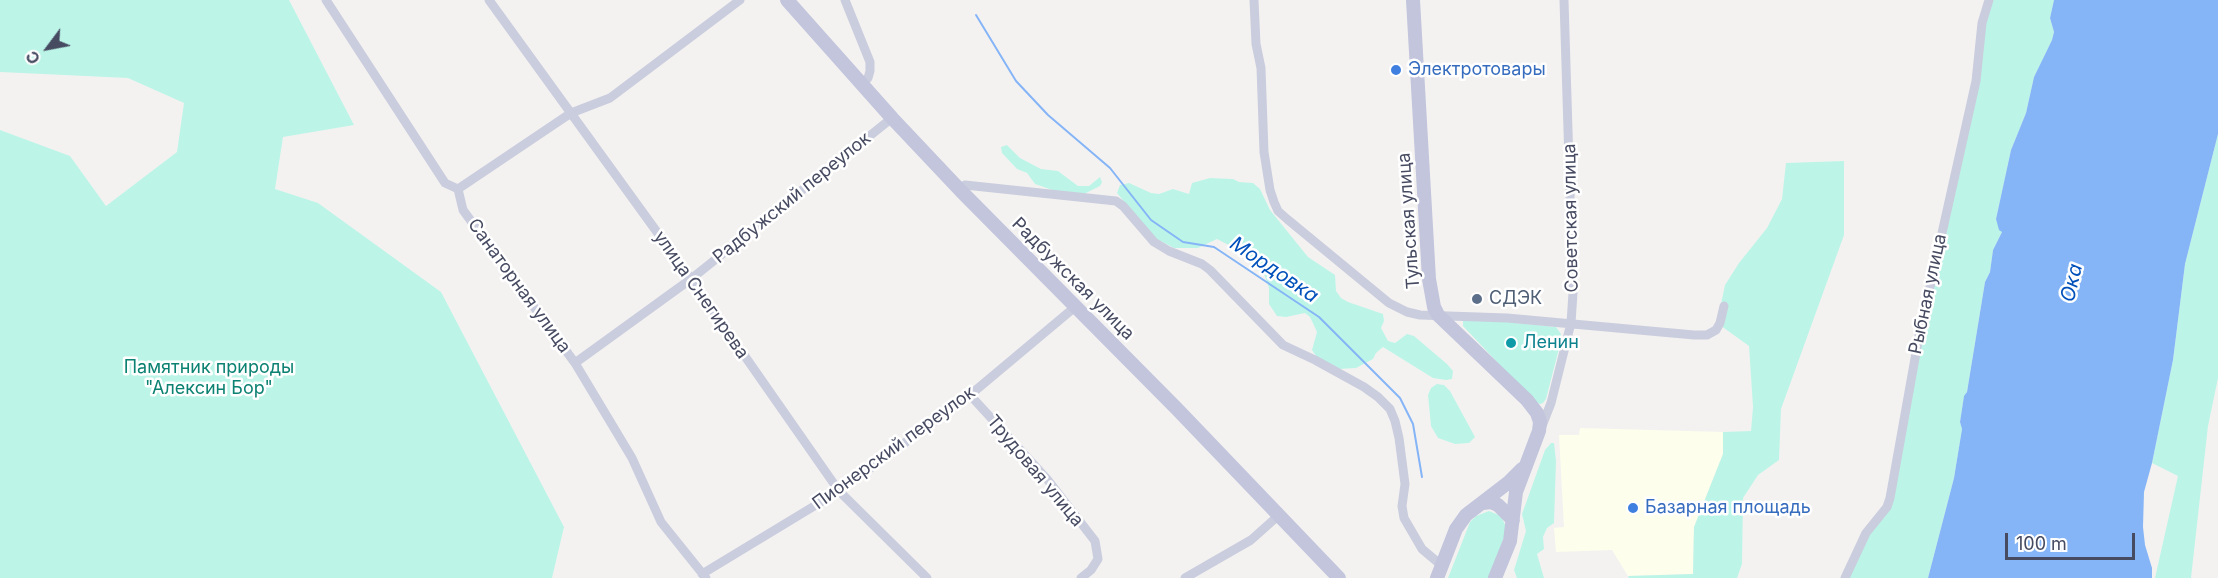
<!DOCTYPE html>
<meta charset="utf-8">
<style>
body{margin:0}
#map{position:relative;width:2218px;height:578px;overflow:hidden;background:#f4f2f1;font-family:Inter,sans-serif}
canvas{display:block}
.north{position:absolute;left:18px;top:18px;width:60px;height:60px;-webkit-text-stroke:4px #fff;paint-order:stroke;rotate:238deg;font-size:16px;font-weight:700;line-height:24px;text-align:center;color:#474b62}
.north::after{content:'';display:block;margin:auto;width:21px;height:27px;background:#474b62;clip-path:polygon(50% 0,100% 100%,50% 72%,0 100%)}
.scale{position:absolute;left:2005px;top:533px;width:130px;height:27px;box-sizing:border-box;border:3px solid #474b62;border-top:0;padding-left:8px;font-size:18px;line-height:21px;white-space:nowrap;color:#474b62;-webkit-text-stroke:4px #fff;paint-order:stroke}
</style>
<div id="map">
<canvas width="2218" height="578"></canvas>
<div class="north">С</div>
<div class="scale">100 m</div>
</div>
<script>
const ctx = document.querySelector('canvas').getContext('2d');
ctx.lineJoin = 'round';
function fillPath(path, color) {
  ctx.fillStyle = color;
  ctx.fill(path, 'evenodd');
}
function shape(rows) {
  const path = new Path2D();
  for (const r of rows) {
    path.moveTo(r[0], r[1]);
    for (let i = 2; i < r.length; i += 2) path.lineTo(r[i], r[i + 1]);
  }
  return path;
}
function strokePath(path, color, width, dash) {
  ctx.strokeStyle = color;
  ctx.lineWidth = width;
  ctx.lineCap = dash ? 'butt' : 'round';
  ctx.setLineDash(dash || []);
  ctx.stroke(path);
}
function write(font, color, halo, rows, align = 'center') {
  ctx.font = font + ' Inter,sans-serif';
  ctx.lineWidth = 5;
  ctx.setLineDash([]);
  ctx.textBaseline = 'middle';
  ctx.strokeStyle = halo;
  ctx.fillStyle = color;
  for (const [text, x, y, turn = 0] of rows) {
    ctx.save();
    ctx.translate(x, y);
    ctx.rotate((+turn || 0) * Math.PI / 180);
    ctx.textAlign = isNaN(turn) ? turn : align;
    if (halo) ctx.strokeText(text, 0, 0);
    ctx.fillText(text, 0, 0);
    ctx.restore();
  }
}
fillPath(shape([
 [1580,428,1723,432,1723,454,1694,527,1693,574,1628,576,1612,550,1556,552,1554,528,1564,527,1559,435,1579,435]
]), '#fdfeeb');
fillPath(shape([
 [0,0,289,0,354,125,283,137,275,189,318,203,441,292,564,527,552,578,0,578,0,130,70,156,106,206,177,152,184,103,128,78,0,72],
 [1986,0,2054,0,2050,18,2054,32,2052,40,2034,77,2026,113,2011,150,1996,219,2002,232,1993,250,1990,272,1985,282,1967,392,1964,397,1960,422,1962,429,1954,478,1928,578,1842,578,1884,506,1977,67],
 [2218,134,2218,378,2208,426,2191,578,2155,578,2178,476,2152,463,2173,360,2185,264],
 [1007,145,1020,158,1041,169,1058,171,1078,186,1089,186,1100,177,1102,182,1100,186,1084,194,1058,192,1035,184,1027,173,1017,169,1002,153,1001,147],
 [1844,161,1844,235,1781,409,1779,460,1758,475,1743,498,1742,564,1737,578,1629,578,1628,576,1693,574,1694,527,1723,454,1723,432,1751,431,1753,407,1749,346,1717,323,1725,285,1739,263,1767,228,1782,199,1786,163],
 [1210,178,1233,179,1239,182,1253,183,1260,189,1270,210,1308,257,1335,275,1336,291,1341,298,1348,302,1383,314,1384,321,1381,328,1388,341,1395,343,1407,334,1414,336,1447,364,1453,371,1452,379,1446,380,1433,378,1383,347,1376,353,1373,359,1356,368,1339,369,1316,356,1312,350,1317,332,1310,317,1305,313,1286,317,1277,316,1269,304,1269,288,1265,276,1240,251,1217,239,1198,248,1174,248,1153,237,1117,193,1120,185,1129,183,1151,193,1159,194,1173,189,1189,194,1192,183],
 [1467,318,1556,327,1561,334,1561,341,1546,399,1543,403,1540,404,1534,401,1463,326,1463,319],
 [1437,384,1444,385,1450,391,1475,437,1469,443,1455,444,1438,438,1431,426,1428,395,1431,388],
 [1551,443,1554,443,1556,461,1554,523,1547,528,1543,537,1544,549,1537,554,1544,578,1517,578,1514,570,1526,531,1522,514,1545,450],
 [1489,511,1501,516,1507,529,1489,578,1448,578,1470,522,1476,516]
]), '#bcf5e7');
fillPath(shape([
 [2054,0,2218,0,2218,134,2185,264,2173,360,2152,463,2144,492,2143,527,2145,545,2152,568,2152,578,1928,578,1954,478,1962,429,1960,422,1964,396,1967,392,1985,282,1990,272,1993,250,2002,232,1999,230,1996,219,2011,150,2026,113,2034,77,2052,40,2054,32,2050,18]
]), '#85b5f7');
strokePath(shape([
 [976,15,1016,81,1048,115,1110,168,1151,220,1183,242,1214,247,1319,317,1400,398,1413,424,1422,477]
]), '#85b5f7', 2);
strokePath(shape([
 [326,0,445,183,458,189,463,210,575,363,632,458,661,522,706,578],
 [489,0,691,279,839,491,927,578],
 [845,0,870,62,870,71,868,78,862,84],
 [1254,0,1256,44,1261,68,1264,152,1270,190,1274,202,1278,211,1287,219,1389,303,1407,312,1420,315,1507,318,1694,335,1707,335,1716,330,1720,323,1724,306],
 [458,189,571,113,610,98,740,0],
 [960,190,965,185,1116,201,1123,206,1154,242,1169,251,1202,264,1210,270,1283,345,1315,360,1364,387,1378,397,1390,409,1395,421,1399,438,1405,484,1402,506,1404,518,1422,549,1441,565],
 [575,363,691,279,892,118],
 [970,395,1047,479,1095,541,1098,559,1091,570,1081,578],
 [1542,426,1551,403,1571,323,1573,293,1564,0],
 [702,574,839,491,970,395,1075,307],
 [1185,578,1251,540,1279,515],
 [1845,578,1866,533,1887,507,1890,498,1919,336,1976,81,1982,23,1989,0]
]), '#cacddd', 9);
strokePath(shape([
 [787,0,892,118,960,190,1178,410,1339,578],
 [1413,0,1429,279,1434,307,1438,315,1527,400,1537,413,1540,422,1539,431,1516,492,1510,541,1495,578],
 [1483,503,1491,502,1498,505,1513,520],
 [1437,578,1456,529,1466,515,1509,482,1522,469]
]), '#c2c5dc', 14);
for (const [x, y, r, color] of [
 [1396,70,6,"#3f7fe0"],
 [1477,299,6,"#5c6f8a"],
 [1511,343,6,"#0f9aa8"],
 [1633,508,6,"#3f7fe0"]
]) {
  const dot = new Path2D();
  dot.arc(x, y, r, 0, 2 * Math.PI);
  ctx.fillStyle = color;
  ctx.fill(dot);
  strokePath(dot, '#fff', 2);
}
write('18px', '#366cbe', '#fff', [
 ["Электротовары",1408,70],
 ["Базарная площадь",1645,508]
], 'left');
write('18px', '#474b62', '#fff', [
 ["Радбужский переулок",792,198,-39],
 ["Советская улица",1571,218,-91],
 ["Тульская улица",1409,221,-94],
 ["Радбужская улица",1073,279,45],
 ["Санаторная улица",519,286,54],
 ["Рыбная улица",1928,294,-78],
 ["улица Снегирева",701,295,55],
 ["Пионерский переулок",894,448,-36],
 ["Трудовая улица",1035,471,50]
]);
write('18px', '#4e5e75', '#fff', [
 ["СДЭК",1489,299]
], 'left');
write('18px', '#0d838f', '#fff', [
 ["Ленин",1523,343]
], 'left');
write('18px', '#0c8272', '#fff', [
 ["Памятник природы",209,368],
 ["\"Алексин Бор\"",209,389]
]);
write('italic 20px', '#0050bb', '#fff', [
 ["Мордовка",1274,270,34],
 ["Ока",2072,283,-77]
]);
</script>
